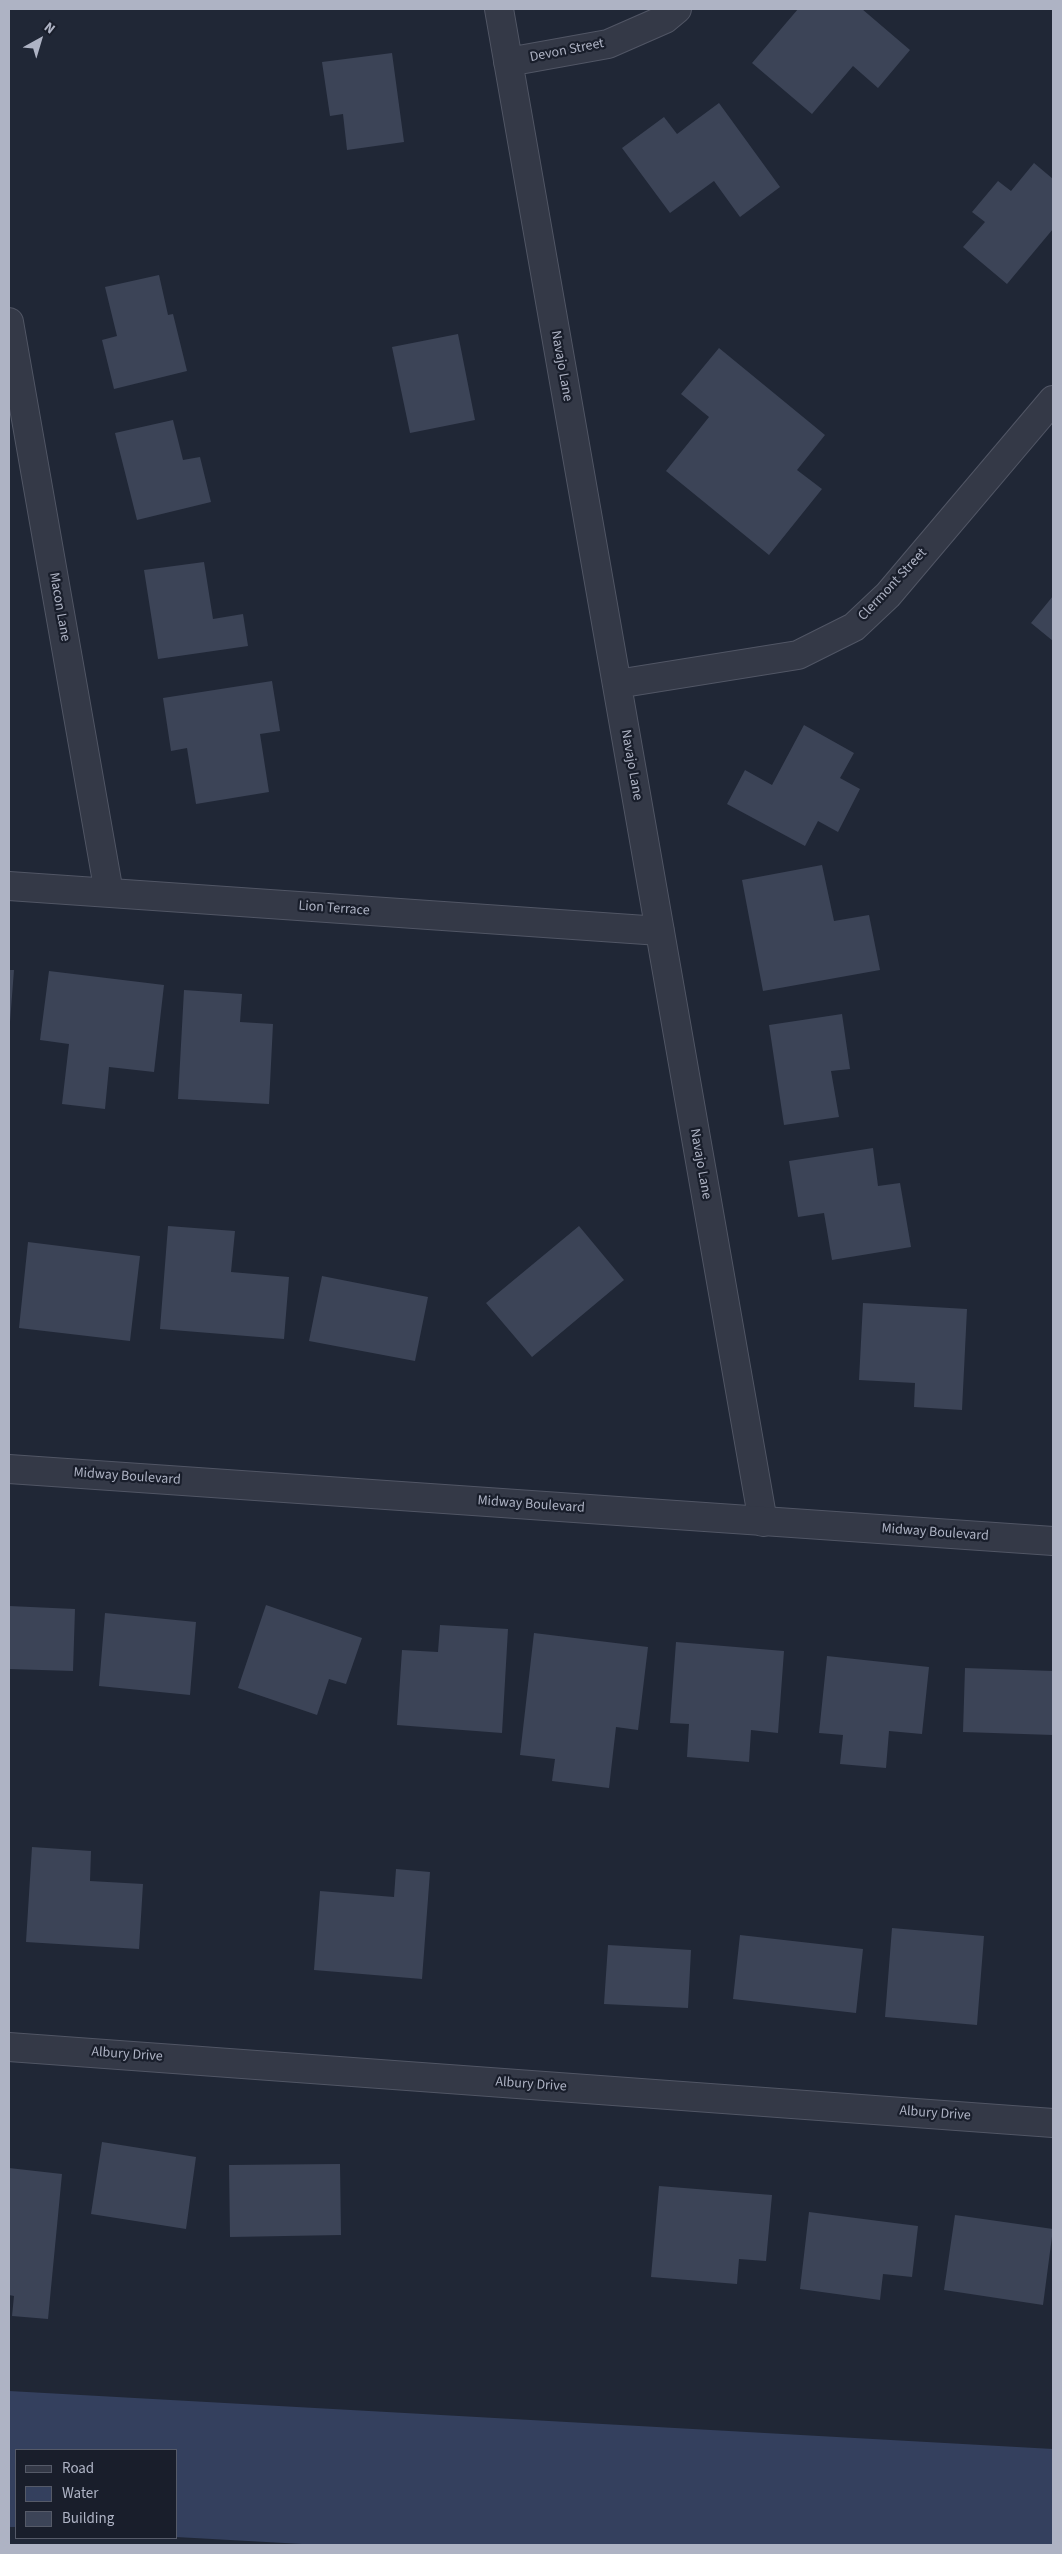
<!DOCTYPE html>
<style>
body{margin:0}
#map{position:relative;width:1062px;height:2554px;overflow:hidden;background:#202736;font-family:"Source Sans 3",sans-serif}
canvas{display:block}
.frame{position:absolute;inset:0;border:10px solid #aeb3c4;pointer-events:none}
.legend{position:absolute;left:15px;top:2449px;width:162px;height:90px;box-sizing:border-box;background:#191e2b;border:1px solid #555a68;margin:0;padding:6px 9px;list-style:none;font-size:15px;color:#aeb3c4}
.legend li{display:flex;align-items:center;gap:10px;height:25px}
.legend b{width:25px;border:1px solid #555a68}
.north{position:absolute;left:15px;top:15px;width:50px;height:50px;-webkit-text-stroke:4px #191e2b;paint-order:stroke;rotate:39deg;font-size:14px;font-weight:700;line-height:20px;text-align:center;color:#aeb3c4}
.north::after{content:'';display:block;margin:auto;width:18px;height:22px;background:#aeb3c4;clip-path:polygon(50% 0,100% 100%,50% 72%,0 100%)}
</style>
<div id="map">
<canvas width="1062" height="2554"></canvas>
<div class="frame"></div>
<ul class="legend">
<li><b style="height:6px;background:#343947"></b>Road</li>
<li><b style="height:14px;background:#34405e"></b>Water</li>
<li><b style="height:14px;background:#3c4457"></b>Building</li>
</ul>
<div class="north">N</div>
</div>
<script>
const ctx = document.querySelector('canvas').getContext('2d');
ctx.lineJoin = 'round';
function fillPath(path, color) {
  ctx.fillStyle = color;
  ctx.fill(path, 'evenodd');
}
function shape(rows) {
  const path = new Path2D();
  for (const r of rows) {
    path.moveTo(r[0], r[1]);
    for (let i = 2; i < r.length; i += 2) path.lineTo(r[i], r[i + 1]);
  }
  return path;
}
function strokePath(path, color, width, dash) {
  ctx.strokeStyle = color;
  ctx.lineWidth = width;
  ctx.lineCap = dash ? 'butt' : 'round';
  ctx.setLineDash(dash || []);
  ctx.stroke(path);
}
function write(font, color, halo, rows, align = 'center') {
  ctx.font = font + ' "Source Sans 3",sans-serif';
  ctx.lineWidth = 4.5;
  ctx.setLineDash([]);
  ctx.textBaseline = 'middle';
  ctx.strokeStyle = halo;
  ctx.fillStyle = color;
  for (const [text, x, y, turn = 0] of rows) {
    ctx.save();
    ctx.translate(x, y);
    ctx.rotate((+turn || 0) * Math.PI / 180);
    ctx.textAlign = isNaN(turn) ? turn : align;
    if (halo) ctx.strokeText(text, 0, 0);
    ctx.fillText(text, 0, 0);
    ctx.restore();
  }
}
fillPath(shape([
 [9,2391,1053,2449,1053,2545,320,2545,176,2537,176,2450,16,2450,16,2527,9,2527]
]), '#34405e');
fillPath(shape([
 [798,9,862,9,910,50,878,88,853,66,812,114,752,63],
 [392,53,404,142,347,150,343,114,330,116,322,62],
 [719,103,780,187,740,217,714,181,670,213,622,148,664,117,677,134],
 [1034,163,1053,179,1053,229,1007,284,963,247,985,222,972,212,998,181,1011,191],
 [159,275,168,315,173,314,187,371,114,389,102,340,117,336,105,287],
 [458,334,475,420,410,433,392,347],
 [719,348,825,435,797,470,822,489,769,555,666,471,709,417,681,394],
 [173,420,183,460,200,457,211,502,137,520,115,433],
 [204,562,213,619,243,614,248,646,158,659,144,570],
 [1053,596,1053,641,1031,623],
 [272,681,280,731,260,734,269,792,196,804,187,748,171,751,163,698],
 [804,725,854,753,840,778,860,789,838,832,818,821,805,846,727,804,745,770,772,785],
 [822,865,834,921,869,915,880,970,763,991,742,880],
 [9,970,14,970,10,1022,9,1022],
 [49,971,164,985,154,1072,109,1067,105,1109,62,1104,69,1044,40,1040],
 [184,990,242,994,240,1022,273,1024,269,1104,178,1099],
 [842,1014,850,1069,831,1071,839,1117,784,1125,769,1025],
 [873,1148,878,1186,900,1183,911,1247,832,1260,824,1213,798,1217,789,1161],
 [168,1226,235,1231,231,1272,289,1277,284,1339,160,1329],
 [579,1226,624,1280,532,1357,486,1303],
 [28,1242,140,1256,130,1341,19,1328],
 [322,1276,428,1297,415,1361,309,1341],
 [863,1303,967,1309,962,1410,914,1407,915,1383,859,1380],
 [266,1605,362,1638,346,1684,329,1679,317,1715,238,1688],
 [9,1606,75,1609,73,1671,9,1669],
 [105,1613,196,1622,190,1695,99,1686],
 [440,1625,508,1629,502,1733,397,1725,402,1650,438,1652],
 [534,1633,648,1647,638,1730,616,1727,609,1788,552,1781,555,1759,520,1755],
 [676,1642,784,1651,778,1733,751,1730,749,1762,687,1757,689,1724,670,1723],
 [827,1656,929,1667,922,1734,889,1731,886,1768,840,1764,843,1735,819,1733],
 [965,1668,1053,1671,1053,1735,963,1732],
 [32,1847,91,1851,90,1881,143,1884,139,1949,26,1942],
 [396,1869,430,1872,422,1979,314,1970,320,1891,394,1897],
 [892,1928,984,1936,977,2025,885,2017],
 [740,1935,863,1949,856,2013,733,1999],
 [608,1945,691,1950,688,2008,604,2004],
 [102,2142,196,2157,186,2229,91,2214],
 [340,2164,341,2235,230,2237,229,2165],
 [9,2168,62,2174,48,2319,12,2316,14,2296,9,2295],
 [659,2186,772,2195,766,2261,739,2259,737,2284,651,2277],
 [809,2212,918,2226,912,2277,883,2274,880,2300,800,2289],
 [955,2215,1053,2229,1043,2305,944,2290]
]), '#3c4457');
const minor = shape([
 [499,9,763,1522],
 [508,62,608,44,665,19,677,9],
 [9,322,109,893],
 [617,684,798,655,854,627,888,595,1053,400],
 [9,886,660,931],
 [9,2047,1053,2123]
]);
const tertiary = shape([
 [9,1469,1053,1541]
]);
strokePath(minor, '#515665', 30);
strokePath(tertiary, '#515665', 30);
strokePath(minor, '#343947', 28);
strokePath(tertiary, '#343947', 28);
write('14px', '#aeb3c4', '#191e2b', [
 ["Devon Street",567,51,-11],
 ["Navajo Lane",561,366,80],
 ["Clermont Street",893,585,-47],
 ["Macon Lane",59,607,80],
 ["Navajo Lane",631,765,80],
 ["Lion Terrace",334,909,4],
 ["Navajo Lane",700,1164,80],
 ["Midway Boulevard",127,1477,4],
 ["Midway Boulevard",531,1505,4],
 ["Midway Boulevard",935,1533,4],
 ["Albury Drive",127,2055,4],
 ["Albury Drive",531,2085,4],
 ["Albury Drive",935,2114,4]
]);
</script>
